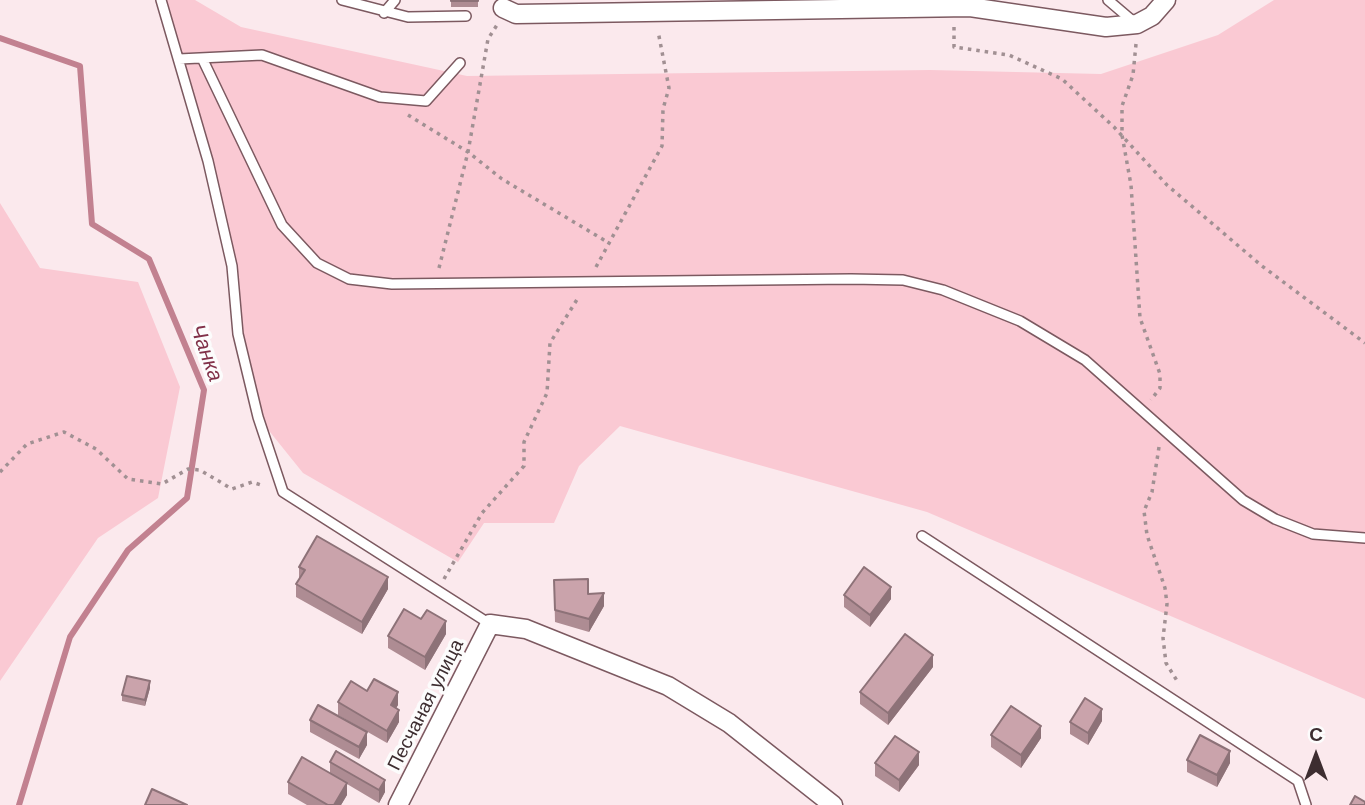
<!DOCTYPE html>
<meta charset="utf-8">
<style>
body{margin:0}
#map{position:relative;width:1365px;height:805px;overflow:hidden;background:#fbe9ed;font-family:"Work Sans",sans-serif}
canvas{display:block}
.north{position:absolute;left:1281px;top:721px;width:70px;height:70px;-webkit-text-stroke:5px #fcfcfc;paint-order:stroke;rotate:0deg;font-size:19px;font-weight:700;line-height:28px;text-align:center;color:#3d2d30}
.north::after{content:'';display:block;margin:auto;width:24px;height:32px;background:#3d2d30;clip-path:polygon(50% 0,100% 100%,50% 72%,0 100%)}
</style>
<div id="map">
<canvas width="1365" height="805"></canvas>
<div class="north">С</div>
</div>
<script>
const ctx = document.querySelector('canvas').getContext('2d');
ctx.lineJoin = 'round';
function fillPath(path, color) {
  ctx.fillStyle = color;
  ctx.fill(path, 'evenodd');
}
function shape(rows) {
  const path = new Path2D();
  for (const r of rows) {
    path.moveTo(r[0], r[1]);
    for (let i = 2; i < r.length; i += 2) path.lineTo(r[i], r[i + 1]);
  }
  return path;
}
function strokePath(path, color, width, dash) {
  ctx.strokeStyle = color;
  ctx.lineWidth = width;
  ctx.lineCap = dash ? 'butt' : 'round';
  ctx.setLineDash(dash || []);
  ctx.stroke(path);
}
function write(font, color, halo, rows, align = 'center') {
  ctx.font = font + ' "Work Sans",sans-serif';
  ctx.lineWidth = 7;
  ctx.setLineDash([]);
  ctx.textBaseline = 'middle';
  ctx.strokeStyle = halo;
  ctx.fillStyle = color;
  for (const [text, x, y, turn = 0] of rows) {
    ctx.save();
    ctx.translate(x, y);
    ctx.rotate((+turn || 0) * Math.PI / 180);
    ctx.textAlign = isNaN(turn) ? turn : align;
    if (halo) ctx.strokeText(text, 0, 0);
    ctx.fillText(text, 0, 0);
    ctx.restore();
  }
}
fillPath(shape([
 [160,0,195,0,241,27,467,76,930,70,1101,74,1218,35,1274,0,1365,0,1365,699,927,512,620,426,579,466,554,523,484,523,458,562,303,473,258,417,238,334,232,266,208,161],
 [0,203,40,268,138,282,180,387,158,498,98,538,0,681]
]), '#fac9d3');
strokePath(shape([
 [0,38,80,66,92,224,149,259,204,390,187,498,128,550,70,637,19,805]
]), '#c28190', 6);
const lane = shape([
 [161,0,208,161,232,266,238,334,258,417,283,492,490,624],
 [342,0,408,17,466,16],
 [1108,0,1135,23],
 [384,13,395,0],
 [202,58,282,225,317,263,349,279,392,284,851,279,903,280,943,290,1020,321,1085,360,1243,500,1275,519,1313,534,1365,538],
 [179,59,262,55,380,97,426,101,460,63],
 [922,536,1298,781,1306,805]
]);
const street = shape([
 [503,8,516,14,970,7,1106,27,1137,24,1152,16,1166,0],
 [398,805,490,624,526,629,668,686,729,723,833,805]
]);
strokePath(lane, '#7c5960', 12);
strokePath(street, '#7c5960', 21);
strokePath(shape([
 [954,27,954,47,1009,55,1062,79,1114,127,1167,185,1262,266,1365,343],
 [1136,44,1133,75,1122,106,1122,135,1131,185,1140,318,1160,374,1160,388,1151,400],
 [408,115,468,152,502,179,609,243],
 [596,267,662,146,663,109,669,88,658,31],
 [439,268,468,152,488,39,497,25],
 [1159,447,1152,492,1144,511,1147,535,1165,588,1167,604,1163,638,1166,663,1179,684],
 [0,472,27,444,64,432,96,449,128,479,162,484,188,469,200,470,232,489,252,482,264,486],
 [444,579,482,513,524,466,524,442,547,393,550,343,578,298]
]), '#a19093', 3.5, [3.5, 5]);
strokePath(lane, '#fff', 9);
strokePath(street, '#fff', 18);
fillPath(shape([
 [451,0,478,0,478,7,451,7],
 [299,567,388,589,362,634,296,597,296,584,299,579],
 [554,580,588,594,604,606,589,632,555,622],
 [844,595,891,599,870,627,844,607],
 [446,634,425,670,388,648,388,636],
 [933,667,888,725,860,704,860,692],
 [150,688,145,706,122,701,122,695],
 [367,691,398,705,396,708,399,722,387,743,338,715,338,702],
 [310,720,367,745,359,759,310,732],
 [1102,721,1088,745,1070,734,1070,722],
 [991,735,1041,738,1021,768,991,747],
 [1187,760,1230,763,1217,787,1187,772],
 [330,762,385,792,379,803,347,784,347,795,341,805,307,805,288,794,288,782,330,773],
 [875,763,919,765,899,792,875,776]
]), '#ae8c93');
fillPath(shape([
 [388,577,388,589,362,634,362,622],
 [891,587,891,599,870,627,870,615],
 [604,593,604,606,589,632,589,619],
 [446,621,446,634,425,670,425,657],
 [933,655,933,667,888,725,888,713],
 [150,681,150,688,145,706,145,700],
 [398,692,398,705,391,717,391,705],
 [1102,709,1102,721,1088,745,1088,733],
 [399,710,399,722,387,743,387,731],
 [1041,726,1041,738,1021,768,1021,755],
 [367,732,367,745,359,759,359,747],
 [1230,751,1230,763,1217,787,1217,775],
 [919,752,919,765,899,792,899,780],
 [385,780,385,792,379,803,379,790],
 [347,783,347,795,341,805,334,805]
]), '#8d7278');
const building = shape([
 [451,0,478,0,478,1,451,1,451,0],
 [317,536,388,577,362,622,296,584,305,570,299,567,317,536],
 [864,567,891,587,870,615,844,595,864,567],
 [588,579,588,594,604,593,589,619,555,610,554,580,588,579],
 [404,609,421,619,427,610,446,621,425,657,388,636,404,609],
 [905,634,933,655,888,713,860,692,905,634],
 [127,676,150,681,145,700,122,695,127,676],
 [374,679,398,692,391,705,399,710,387,731,338,702,351,681,367,691,374,679],
 [1085,698,1102,709,1088,733,1070,722,1085,698],
 [318,705,367,732,359,747,310,720,318,705],
 [1011,706,1041,726,1021,755,991,735,1011,706],
 [1200,735,1230,751,1217,775,1187,760,1200,735],
 [895,736,919,752,899,780,875,763,895,736],
 [336,751,385,780,379,790,330,762,336,751],
 [302,757,347,783,334,805,328,805,288,782,302,757],
 [152,789,187,805,145,805,152,789],
 [1355,796,1365,802,1365,805,1350,805,1355,796]
]);
fillPath(building, '#caa3ab');
strokePath(building, '#8d7278', 2);
write('19px', '#3d2d30', '#fcfcfc', [
 ["Песчаная улица",426,705,-63]
]);
write('italic 21px', '#813149', '#fcfcfc', [
 ["Чанка",206,353,70]
]);
</script>
